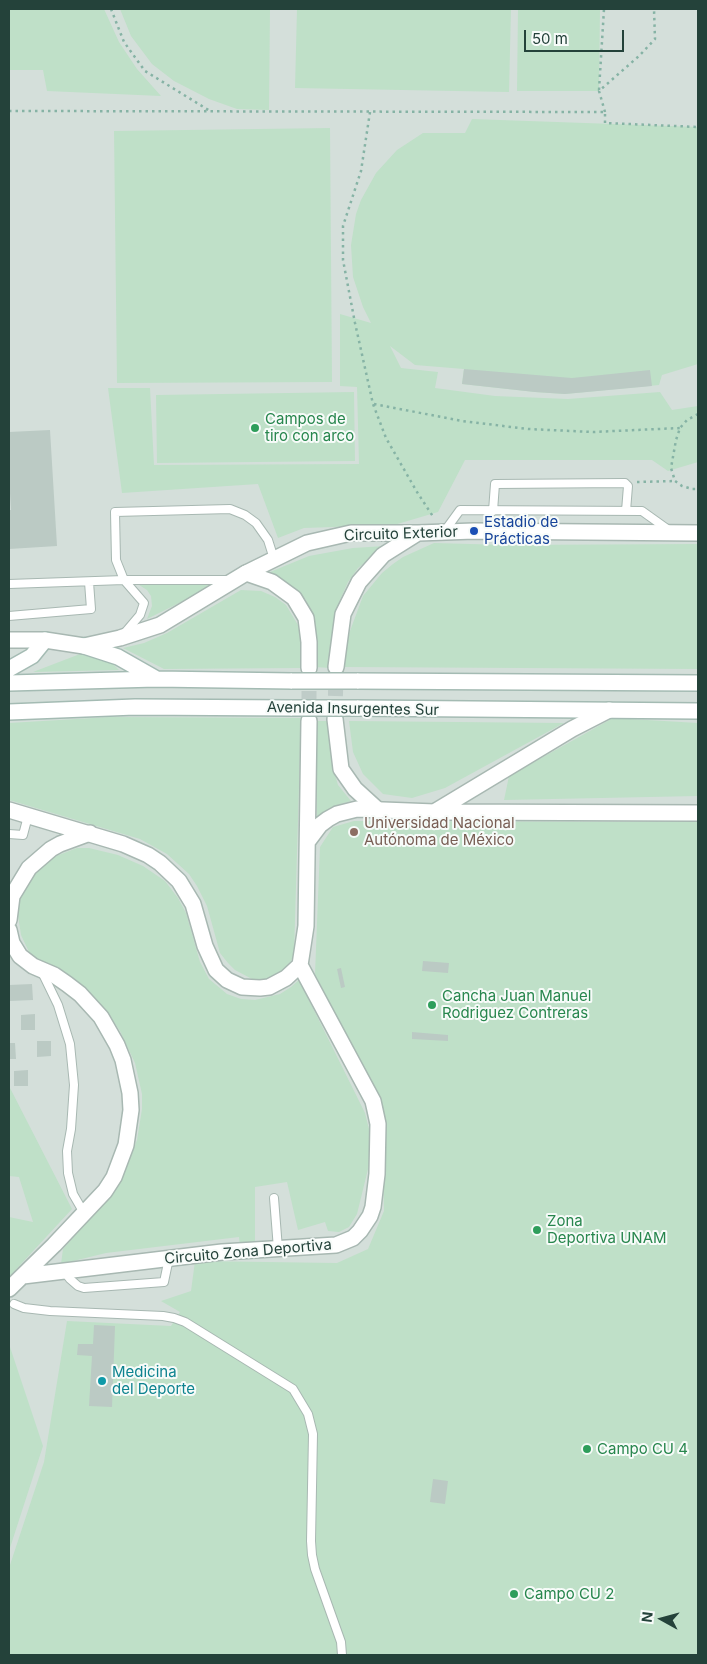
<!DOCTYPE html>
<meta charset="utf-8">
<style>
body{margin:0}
#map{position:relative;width:707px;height:1664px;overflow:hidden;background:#e6efeb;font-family:Inter,sans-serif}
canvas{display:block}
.frame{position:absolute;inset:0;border:10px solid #24423a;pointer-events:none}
.north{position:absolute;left:637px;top:1594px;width:50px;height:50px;-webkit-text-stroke:4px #f7fbf9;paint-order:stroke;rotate:277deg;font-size:14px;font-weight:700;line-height:20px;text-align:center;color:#24423a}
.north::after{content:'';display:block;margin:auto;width:18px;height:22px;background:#24423a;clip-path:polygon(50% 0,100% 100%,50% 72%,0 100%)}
.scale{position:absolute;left:524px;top:30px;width:100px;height:22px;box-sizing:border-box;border:2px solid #24423a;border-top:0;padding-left:6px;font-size:15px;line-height:18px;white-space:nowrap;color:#24423a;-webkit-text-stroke:4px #f7fbf9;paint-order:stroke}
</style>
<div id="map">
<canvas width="707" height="1664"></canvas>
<div class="frame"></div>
<div class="north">N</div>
<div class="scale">50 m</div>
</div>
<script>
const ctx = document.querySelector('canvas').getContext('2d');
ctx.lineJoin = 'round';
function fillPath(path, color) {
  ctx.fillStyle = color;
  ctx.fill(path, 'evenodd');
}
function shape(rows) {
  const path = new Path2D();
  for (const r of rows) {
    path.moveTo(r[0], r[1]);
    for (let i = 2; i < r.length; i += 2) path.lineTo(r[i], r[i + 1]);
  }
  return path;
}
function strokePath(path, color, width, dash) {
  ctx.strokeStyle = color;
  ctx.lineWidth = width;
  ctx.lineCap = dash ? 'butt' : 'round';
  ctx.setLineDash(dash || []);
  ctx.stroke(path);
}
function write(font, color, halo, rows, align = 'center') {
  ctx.font = font + ' Inter,sans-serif';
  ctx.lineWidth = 4;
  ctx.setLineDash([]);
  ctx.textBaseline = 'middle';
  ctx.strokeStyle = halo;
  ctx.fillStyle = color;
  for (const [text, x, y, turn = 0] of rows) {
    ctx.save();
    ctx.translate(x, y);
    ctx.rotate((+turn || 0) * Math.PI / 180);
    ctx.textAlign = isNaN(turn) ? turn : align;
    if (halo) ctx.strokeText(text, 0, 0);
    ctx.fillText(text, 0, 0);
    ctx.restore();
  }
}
fillPath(shape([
 [9,9,698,9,698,1655,9,1655]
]), '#d4dfda');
fillPath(shape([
 [9,9,104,9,119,42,137,69,161,96,47,91,43,70,9,70],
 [120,9,270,9,269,110,237,109,209,99,174,81,152,64,131,36],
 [297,9,511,9,509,92,295,88],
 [518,9,600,9,599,91,517,91],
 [472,119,698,127,698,364,662,375,659,385,565,394,535,392,462,384,464,369,415,365,390,346,401,368,438,372,435,388,495,396,568,399,660,392,672,410,698,406,698,462,668,471,652,460,465,460,438,512,394,525,304,528,278,538,258,484,122,493,108,388,150,388,154,465,359,464,357,387,340,386,340,314,371,323,363,307,353,277,351,245,356,214,361,200,376,173,397,150,423,133,465,133],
 [330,128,332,382,117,383,114,131],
 [354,392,355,461,157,463,156,395],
 [434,543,506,545,698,544,698,669,345,667,346,649,350,631,363,596,382,573,393,564,403,557],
 [385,546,358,568,348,582,340,600,334,618,332,634,331,668,314,667,314,619,306,600,295,588,271,576,270,572,309,556,353,548],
 [213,582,193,596,147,619,152,606,151,596,147,590,136,583],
 [241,590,261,591,275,597,286,605,298,625,301,638,301,668,164,669,123,648,144,643,167,633],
 [80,654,113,664,119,670,33,672],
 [110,717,301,718,294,954,291,961,281,973,267,979,252,979,235,970,228,963,220,953,207,906,197,886,189,874,167,854,140,839,9,800,9,723],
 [613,718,698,723,698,796,504,800,509,776],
 [317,721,332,721,333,768,338,785,351,801,337,805,317,817],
 [349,721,564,723,445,788,412,798,383,794,363,774,353,752],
 [354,821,698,822,698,1655,9,1655,9,1568,44,1462,67,1321,171,1326,180,1312,161,1301,191,1291,195,1261,337,1263,368,1249,384,1211,382,1107,315,974,320,847,333,827],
 [77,848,89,848,118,855,143,866,165,881,178,898,186,913,200,962,209,979,227,994,241,999,255,1000,280,994,291,987,299,980,365,1113,369,1129,371,1147,370,1161,357,1214,349,1227,339,1232,328,1231,325,1222,298,1230,287,1182,255,1187,255,1248,240,1248,239,1237,106,1253,61,1264,63,1249,110,1195,126,1169,137,1140,142,1109,142,1094,135,1063,120,1031,110,1016,86,989,69,978,40,962,30,954,21,935,18,915,19,905,21,894,33,875,41,866,56,856],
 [9,1086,72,1209,9,1277,9,1217,33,1222,19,1177,9,1176],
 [9,1344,43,1446,9,1551]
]), '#bfe0c8');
fillPath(shape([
 [464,369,572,378,650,370,652,386,565,394,535,392,462,384],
 [50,430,57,546,9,549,9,510,11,510,9,477,9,432],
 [423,961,449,963,448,973,422,971],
 [341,968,345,987,341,988,337,969],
 [32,984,33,1000,9,1001,9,985],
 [35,1014,35,1030,21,1030,21,1015],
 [412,1032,448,1035,448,1041,412,1039],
 [37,1041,51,1041,51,1056,37,1057],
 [9,1043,15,1043,16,1059,9,1059],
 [28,1070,28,1086,14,1086,14,1071],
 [94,1325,115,1326,112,1407,89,1406,92,1356,77,1355,78,1344,93,1344],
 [433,1479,448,1481,445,1504,430,1502]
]), '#bbcac4');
strokePath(shape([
 [309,668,309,720]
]), '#bfccc8', 15, [15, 8]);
strokePath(shape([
 [335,719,336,668]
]), '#bfccc8', 15, [15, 8]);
const service = shape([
 [493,511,495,484,625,483,628,486,626,511],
 [444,532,460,510,642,511,670,531],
 [9,584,124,580,230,580],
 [9,616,91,609,89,582],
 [123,635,140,615,144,603,124,580,116,560,115,512,230,509,245,515,256,523,268,540,274,559],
 [9,834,23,835,28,816],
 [42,972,58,1005,70,1044,74,1085,71,1129,67,1151,68,1173,73,1194,84,1213],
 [274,1198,278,1249],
 [64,1271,70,1279,78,1286,84,1288,164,1282,169,1258],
 [14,1304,24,1308,50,1311,163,1316,174,1318,185,1322,293,1389,308,1414,313,1434,311,1541,312,1555,315,1569,341,1642,342,1655]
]);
const minor = shape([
 [246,573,272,582,294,598,306,618,309,642,309,668],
 [9,810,123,844,148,855,160,863,179,881,193,904,205,946,216,970,227,980,242,987,260,988,269,987,286,978,300,965,306,926,309,721],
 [436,811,572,729,609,710],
 [308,841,320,825,328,819,337,814,357,809,435,812,698,813],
 [9,920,12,896,29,868,51,849,60,844,90,833],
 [9,930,12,943,20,956,33,966,54,975,67,984,80,994,101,1017,117,1045,123,1060,130,1093,131,1110,126,1145,114,1177,105,1191,54,1245,9,1289],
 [23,1276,222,1252,336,1245,353,1238,360,1231,370,1216,373,1207,377,1174,378,1124,375,1110,373,1101,300,965]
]);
const tertiary = shape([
 [9,640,45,640,84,646,120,638,160,625,246,573,307,543,351,533,418,533,474,531,698,533],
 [336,667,343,614,359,582,383,555,418,533],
 [335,719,341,769,355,789,378,810]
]);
const secondary = shape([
 [84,646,118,657,155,678],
 [9,669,32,656,45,640],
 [357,681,698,683],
 [9,683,156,679,292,681],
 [357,708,698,711],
 [9,712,135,707,292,708]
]);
strokePath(service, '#a8b8b2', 10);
strokePath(minor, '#a8b8b2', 18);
strokePath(tertiary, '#a8b8b2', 18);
strokePath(secondary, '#a4bbb3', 18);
strokePath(shape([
 [111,9,124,42,145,71,210,111],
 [599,90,604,9],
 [9,111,605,112,605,123,698,127],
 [370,112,361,171,343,226,343,260,355,323,373,404,386,438,417,492,434,518],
 [605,112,599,91,639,56,655,39,654,9],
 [374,404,462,421,528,429,593,432,680,428],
 [698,414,687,420,680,428,676,440,671,468,675,481,682,486,692,489,698,489],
 [637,482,675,481]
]), '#86b3a5', 2.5, [2.5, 4]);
strokePath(service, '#fff', 8);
strokePath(minor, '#fff', 15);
strokePath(tertiary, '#fff', 15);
strokePath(secondary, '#fff', 15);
const secondaryBridge = shape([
 [292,681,357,681],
 [292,708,357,708]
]);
strokePath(secondaryBridge, '#a4bbb3', 18, []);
strokePath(secondaryBridge, '#fff', 15);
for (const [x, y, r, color] of [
 [255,428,5,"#2e9e5b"],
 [474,531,5,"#1a4fb4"],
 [354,832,5,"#8d6e63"],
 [432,1005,5,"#2e9e5b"],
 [537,1230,5,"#2e9e5b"],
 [102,1381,5,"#0f9aa8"],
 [587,1449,5,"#2e9e5b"],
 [514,1594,5,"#2e9e5b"]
]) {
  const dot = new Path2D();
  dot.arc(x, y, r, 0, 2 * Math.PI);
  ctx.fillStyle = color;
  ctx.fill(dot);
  strokePath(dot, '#f7fbf9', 2);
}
write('15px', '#27864d', '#f7fbf9', [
 ["Campos de",265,419],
 ["tiro con arco",265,436],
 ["Cancha Juan Manuel",442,996],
 ["Rodriguez Contreras",442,1013],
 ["Zona",547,1221],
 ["Deportiva UNAM",547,1238],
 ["Campo CU 4",597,1449],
 ["Campo CU 2",524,1594]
], 'left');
write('15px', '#164399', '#f7fbf9', [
 ["Estadio de",484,522],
 ["Prácticas",484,539]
], 'left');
write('15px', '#24423a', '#f7fbf9', [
 ["Circuito Exterior",401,534,-2],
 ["Avenida Insurgentes Sur",353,709,1],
 ["Circuito Zona Deportiva",248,1252,-5]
]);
write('15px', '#785e54', '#f7fbf9', [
 ["Universidad Nacional",364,823],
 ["Autónoma de México",364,840]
], 'left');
write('15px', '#0d838f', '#f7fbf9', [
 ["Medicina",112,1372],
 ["del Deporte",112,1389]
], 'left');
</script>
